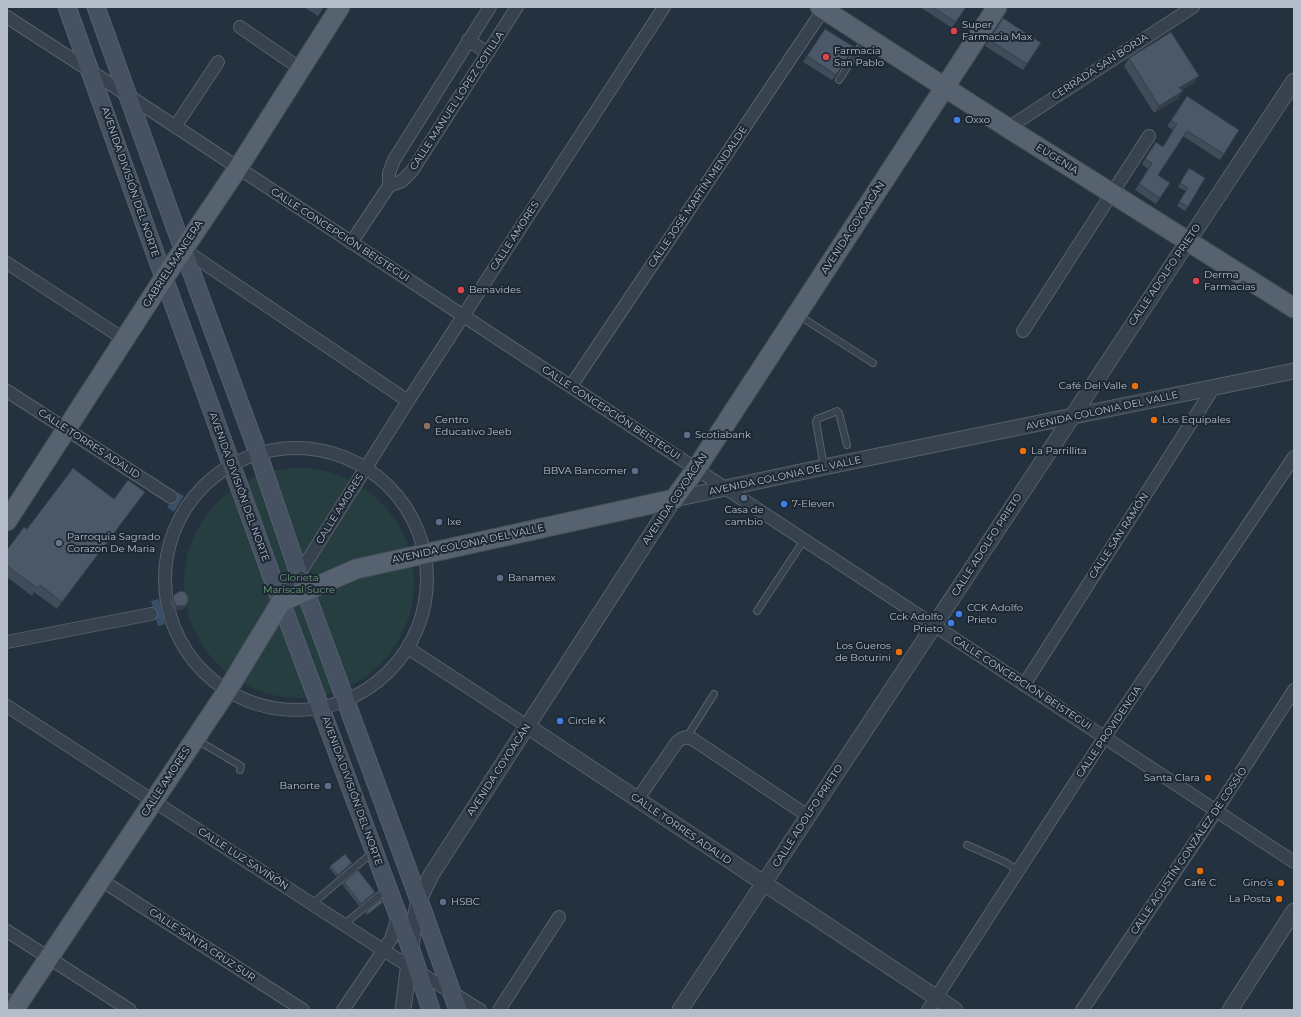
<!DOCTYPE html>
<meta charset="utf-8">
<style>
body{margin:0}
#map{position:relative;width:1301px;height:1017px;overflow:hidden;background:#24313f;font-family:Montserrat,sans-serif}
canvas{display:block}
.frame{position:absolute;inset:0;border:8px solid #b5bdca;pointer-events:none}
</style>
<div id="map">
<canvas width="1301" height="1017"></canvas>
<div class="frame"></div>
</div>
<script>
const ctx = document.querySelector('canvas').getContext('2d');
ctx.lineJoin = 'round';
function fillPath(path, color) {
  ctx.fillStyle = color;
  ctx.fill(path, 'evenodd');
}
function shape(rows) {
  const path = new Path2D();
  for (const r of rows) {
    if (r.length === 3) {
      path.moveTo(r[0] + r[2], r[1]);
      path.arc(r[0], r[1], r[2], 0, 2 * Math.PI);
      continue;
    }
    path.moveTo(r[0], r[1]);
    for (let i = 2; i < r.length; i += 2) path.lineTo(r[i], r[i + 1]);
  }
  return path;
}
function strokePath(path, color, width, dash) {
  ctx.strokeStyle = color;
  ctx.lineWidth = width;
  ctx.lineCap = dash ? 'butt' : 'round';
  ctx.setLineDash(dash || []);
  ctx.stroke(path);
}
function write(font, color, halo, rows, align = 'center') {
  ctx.font = font + ' Montserrat,sans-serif';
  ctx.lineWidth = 4;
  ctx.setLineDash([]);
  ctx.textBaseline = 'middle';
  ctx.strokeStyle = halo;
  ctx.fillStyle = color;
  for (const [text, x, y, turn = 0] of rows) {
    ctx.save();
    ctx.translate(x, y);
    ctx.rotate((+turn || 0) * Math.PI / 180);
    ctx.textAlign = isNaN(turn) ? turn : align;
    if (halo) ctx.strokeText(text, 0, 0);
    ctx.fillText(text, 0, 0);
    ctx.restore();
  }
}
fillPath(shape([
 [299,583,115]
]), '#263e40');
fillPath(shape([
 [177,492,184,496,174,512,167,507],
 [159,599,165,624,158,626,151,601]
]), '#394f68');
const service = shape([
 [839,80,866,38],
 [798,315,873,363],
 [824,467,816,422,817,419,835,412,837,411,839,413,847,445],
 [757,611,804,540],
 [687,737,714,694],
 [197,740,241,766,240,770],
 [967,845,1005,862,1019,871],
 [312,904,373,852],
 [343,925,387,889],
 [7,997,17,1003]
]);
const minor = shape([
 [7,17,129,96,1294,862],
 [240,27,301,69],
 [468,40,488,53],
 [175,127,218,62],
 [1008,128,1193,7],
 [389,186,402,181,412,171,517,7],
 [351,243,389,186,389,173,394,160,490,7],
 [183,249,408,401],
 [7,263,124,339],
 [1023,331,1149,136],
 [571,386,825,7],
 [7,391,171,497],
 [296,579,131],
 [282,601,408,401,664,7],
 [7,642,151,614],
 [408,648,527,726],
 [1024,685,1214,387],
 [7,706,383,950,480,1010],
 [637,800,677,742,681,739,687,737,694,740,808,816],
 [101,880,303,1010],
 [7,931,130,1010],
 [343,1010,391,939,398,916],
 [499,1010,559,917],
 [928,1010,1104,738,1294,457],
 [1082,1010,1216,811,1294,690]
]);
const tertiary = shape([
 [527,726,955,1010],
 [403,1010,414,923,419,900,431,875,674,499,824,467,1294,371],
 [680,1010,1294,81],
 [1230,1010,1294,911]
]);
const secondary = shape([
 [67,7,164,278,281,602,410,947,431,1010],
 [96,7,183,249,258,453,299,574,419,900,458,1010]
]);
const primary = shape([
 [820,7,1008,128,1294,308],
 [7,521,164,278,238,168,340,7],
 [14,1010,227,691,281,602,356,569,674,499,696,469,997,7]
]);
strokePath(service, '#56606d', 8);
strokePath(minor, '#56606d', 14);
strokePath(tertiary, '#56606d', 17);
strokePath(secondary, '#56606d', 19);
strokePath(primary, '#454e5b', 21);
strokePath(service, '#38424f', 6);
strokePath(minor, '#38424f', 12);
strokePath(tertiary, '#38424f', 15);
strokePath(secondary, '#465262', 17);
strokePath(primary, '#56626f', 19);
fillPath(shape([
 [304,7,324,7,318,16],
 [920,7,966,7,952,28],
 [1003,18,1027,64,1023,70,985,46],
 [821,34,836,75,832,80,803,62],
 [1129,58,1194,83,1182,90,1178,99,1154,113,1124,66],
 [1183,102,1224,154,1220,160,1183,136,1158,175,1170,183,1156,204,1135,190,1148,169,1142,164,1152,148,1163,146,1173,130,1167,126],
 [1189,168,1188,207,1185,211,1177,206,1186,191,1178,187],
 [114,499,139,500,57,609,34,592,32,596,7,577,7,550,27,529],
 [174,595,186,606,182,610,175,610,170,604,171,599],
 [352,863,351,865,337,877,329,868,330,866],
 [344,882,374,894,359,906,342,884],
 [382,904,367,915,365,913,366,911]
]), '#404c59');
fillPath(shape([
 [1199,76,1194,83,1173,96,1179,88],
 [1183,91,1178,99,1154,113,1159,106],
 [145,492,139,500,57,609,62,602],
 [188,602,182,610,175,610,177,606],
 [352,863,351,865,337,877,338,875],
 [375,892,374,894,359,906,361,904],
 [383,902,382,904,367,915,368,914]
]), '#343e49');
const building = shape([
 [932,7,966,7,956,22,932,7],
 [1003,18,1041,43,1027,64,989,40,1003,18],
 [825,29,854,47,836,75,807,56,825,29],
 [1171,32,1199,76,1179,88,1183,91,1159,106,1129,58,1171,32],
 [1187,96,1239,130,1224,154,1187,131,1158,175,1170,183,1160,198,1139,184,1152,163,1145,159,1156,142,1163,147,1177,124,1171,121,1187,96],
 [1189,168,1205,178,1188,207,1179,202,1188,188,1180,183,1189,168],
 [73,468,114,499,128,480,145,492,62,602,40,585,37,588,7,566,7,550,24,527,27,529,73,468],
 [180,591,185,592,188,597,188,602,185,606,177,606,173,600,174,595,180,591],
 [345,854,352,863,338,875,330,866,345,854],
 [358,870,375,892,361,904,344,882,358,870],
 [381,899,383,902,368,914,366,911,381,899]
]);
fillPath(building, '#4a5868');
strokePath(building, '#343e49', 1);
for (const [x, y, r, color] of [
 [954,31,4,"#e0444e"],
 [826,57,4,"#e0444e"],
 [957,120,4,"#3f7fe0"],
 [1196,281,4,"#e0444e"],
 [461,290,4,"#e0444e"],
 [1135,386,4,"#e8710a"],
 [1154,420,4,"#e8710a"],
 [427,426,4,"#8d6e63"],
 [687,435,4,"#5c6f8a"],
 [1023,451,4,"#e8710a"],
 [635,471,4,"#5c6f8a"],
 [744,498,4,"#5c6f8a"],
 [784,504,4,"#3f7fe0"],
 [439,522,4,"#5c6f8a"],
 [59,543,4,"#6b7280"],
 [500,578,4,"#5c6f8a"],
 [959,614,4,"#3f7fe0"],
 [951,623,4,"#3f7fe0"],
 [899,652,4,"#e8710a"],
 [560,721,4,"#3f7fe0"],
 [1208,778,4,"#e8710a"],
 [328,786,4,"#5c6f8a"],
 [1200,871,4,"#e8710a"],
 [1281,883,4,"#e8710a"],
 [1279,899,4,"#e8710a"],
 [443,902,4,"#5c6f8a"]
]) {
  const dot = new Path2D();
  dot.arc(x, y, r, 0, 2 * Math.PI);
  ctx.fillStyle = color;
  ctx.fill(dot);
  strokePath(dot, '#1d2734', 1.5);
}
write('10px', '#b5bdca', '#1d2734', [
 ["Super",962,25],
 ["Farmacia Max",962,37],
 ["Farmacia",834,51],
 ["San Pablo",834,63],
 ["Oxxo",965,120],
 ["Derma",1204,275],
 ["Farmacias",1204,287],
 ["Benavides",469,290],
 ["Café Del Valle",1127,386,"right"],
 ["Centro",435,420],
 ["Educativo Jeeb",435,432],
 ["Los Equipales",1162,420],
 ["Scotiabank",695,435],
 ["La Parrillita",1031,451],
 ["BBVA Bancomer",627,471,"right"],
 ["7-Eleven",792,504],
 ["Casa de",744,510,"center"],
 ["cambio",744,522,"center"],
 ["Ixe",447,522],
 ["Parroquia Sagrado",67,537],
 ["Corazon De Maria",67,549],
 ["Banamex",508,578],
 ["CCK Adolfo",967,608],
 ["Prieto",967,620],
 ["Cck Adolfo",943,617,"right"],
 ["Prieto",943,629,"right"],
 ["Los Gueros",891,646,"right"],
 ["de Boturini",891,658,"right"],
 ["Circle K",568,721],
 ["Santa Clara",1200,778,"right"],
 ["Banorte",320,786,"right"],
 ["Café C",1200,883,"center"],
 ["Gino's",1273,883,"right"],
 ["La Posta",1271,899,"right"],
 ["HSBC",451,902]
], 'left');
write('10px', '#b5bdca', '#1d2734', [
 ["CERRADA SAN BORJA",1100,67,-33],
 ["CALLE MANUEL LÓPEZ COTILLA",457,101,-57],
 ["EUGENIA",1057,159,32],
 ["AVENIDA DIVISIÓN DEL NORTE",130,182,71],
 ["CALLE JOSÉ MARTÍN MENDALDE",698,197,-56],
 ["AVENIDA COYOACÁN",853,228,-57],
 ["CALLE CONCEPCIÓN BEISTEGUI",340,235,33],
 ["CALLE AMORES",515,236,-57],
 ["GABRIEL MANCERA",173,264,-57],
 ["CALLE ADOLFO PRIETO",1165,275,-56],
 ["AVENIDA COLONIA DEL VALLE",1102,411,-12],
 ["CALLE CONCEPCIÓN BEISTEGUI",611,413,33],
 ["CALLE TORRES ADALID",89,444,33],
 ["AVENIDA COLONIA DEL VALLE",785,476,-12],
 ["AVENIDA DIVISIÓN DEL NORTE",239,487,70],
 ["AVENIDA COYOACÁN",675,499,-56],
 ["CALLE AMORES",340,509,-58],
 ["CALLE SAN RAMÓN",1119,536,-57],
 ["AVENIDA COLONIA DEL VALLE",468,544,-12],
 ["CALLE ADOLFO PRIETO",987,545,-57],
 ["CALLE CONCEPCIÓN BEISTEGUI",1022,683,33],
 ["CALLE PROVIDENCIA",1109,732,-56],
 ["AVENIDA COYOACÁN",499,770,-57],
 ["CALLE AMORES",166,782,-57],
 ["AVENIDA DIVISIÓN DEL NORTE",352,791,70],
 ["CALLE ADOLFO PRIETO",808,816,-57],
 ["CALLE TORRES ADALID",681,829,34],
 ["CALLE AGUSTÍN GONZÁLEZ DE COSSÍO",1189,851,-56],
 ["CALLE LUZ SAVIÑÓN",243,859,33],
 ["CALLE SANTA CRUZ SUR",202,945,33]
]);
write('10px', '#6b9b75', '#1d2734', [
 ["Glorieta",299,578],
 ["Mariscal Sucre",299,590]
]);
</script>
